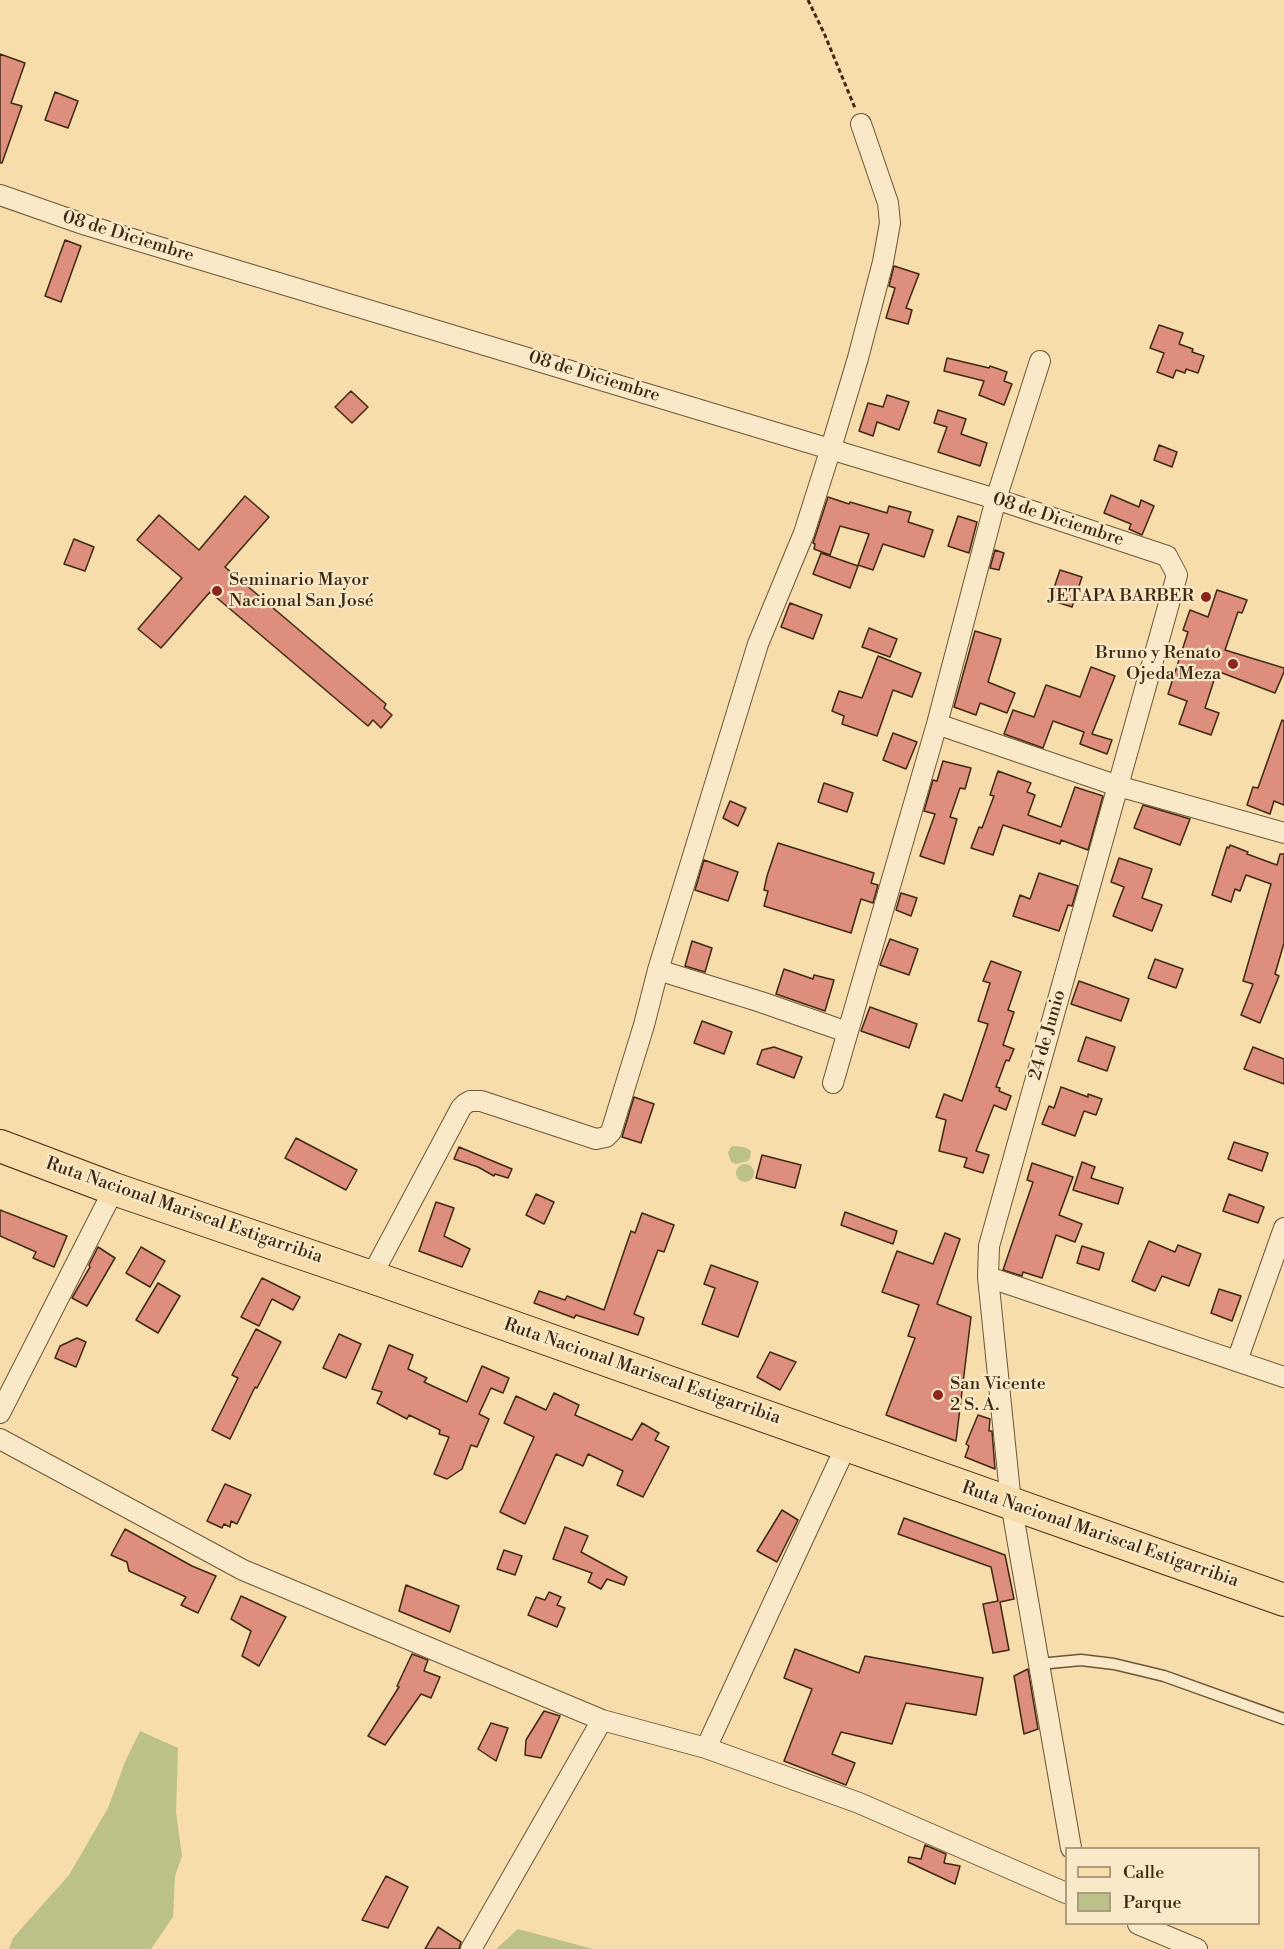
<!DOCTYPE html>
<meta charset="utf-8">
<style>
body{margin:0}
#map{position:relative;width:1284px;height:1949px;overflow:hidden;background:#f7ddab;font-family:"Libre Bodoni",serif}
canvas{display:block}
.legend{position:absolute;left:1065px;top:1847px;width:195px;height:78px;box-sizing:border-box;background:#fae9c8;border:2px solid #af9c7f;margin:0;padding:8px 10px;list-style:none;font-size:18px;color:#3f2912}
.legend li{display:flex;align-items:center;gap:12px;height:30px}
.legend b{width:30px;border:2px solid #af9c7f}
</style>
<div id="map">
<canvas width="1284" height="1949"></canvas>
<ul class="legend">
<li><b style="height:8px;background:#f7ddab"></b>Calle</li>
<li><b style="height:16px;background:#bcc18a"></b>Parque</li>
</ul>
</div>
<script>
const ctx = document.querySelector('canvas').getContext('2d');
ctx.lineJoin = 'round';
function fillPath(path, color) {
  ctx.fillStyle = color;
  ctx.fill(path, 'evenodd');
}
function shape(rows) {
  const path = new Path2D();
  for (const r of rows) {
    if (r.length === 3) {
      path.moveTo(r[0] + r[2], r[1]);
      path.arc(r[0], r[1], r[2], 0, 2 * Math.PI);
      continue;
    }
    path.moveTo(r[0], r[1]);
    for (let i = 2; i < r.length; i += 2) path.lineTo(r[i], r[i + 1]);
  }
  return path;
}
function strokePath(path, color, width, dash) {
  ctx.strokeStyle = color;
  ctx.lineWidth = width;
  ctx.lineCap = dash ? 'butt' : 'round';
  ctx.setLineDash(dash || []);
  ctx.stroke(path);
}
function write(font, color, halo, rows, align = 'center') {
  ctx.font = font + ' "Libre Bodoni",serif';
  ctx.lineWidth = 4.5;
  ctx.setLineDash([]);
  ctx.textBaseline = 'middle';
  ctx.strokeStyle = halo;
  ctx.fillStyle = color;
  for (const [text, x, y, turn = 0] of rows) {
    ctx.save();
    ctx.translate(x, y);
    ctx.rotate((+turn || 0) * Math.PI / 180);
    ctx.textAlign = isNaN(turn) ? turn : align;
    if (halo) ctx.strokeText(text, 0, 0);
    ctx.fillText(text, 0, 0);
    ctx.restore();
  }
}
fillPath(shape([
 [732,1146,744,1147,751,1151,750,1158,748,1161,735,1164,731,1162,728,1152],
 [745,1173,9],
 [140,1731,178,1748,176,1812,182,1856,175,1876,173,1917,151,1949,9,1949,13,1938,69,1875,108,1808,125,1762],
 [518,1929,593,1949,496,1949]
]), '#bcc18a');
const building = shape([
 [0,54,25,63,11,103,22,106,2,163,0,163,0,54],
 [55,92,78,101,68,128,45,120,55,92],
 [65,240,81,246,61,302,45,296,65,240],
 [894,266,919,274,906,308,912,310,908,324,886,318,895,288,889,286,894,266],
 [1159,325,1183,333,1179,344,1193,349,1192,352,1204,356,1198,373,1186,369,1185,373,1176,370,1173,378,1157,372,1164,353,1150,348,1159,325],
 [947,358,989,368,990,366,1007,372,1004,381,1012,384,1004,405,979,395,984,381,944,371,947,358],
 [351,391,368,407,352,423,335,407,351,391],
 [887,395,909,402,899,430,877,422,873,436,859,431,868,403,883,407,887,395],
 [938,410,966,419,961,434,987,443,980,466,938,452,947,427,934,423,938,410],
 [1159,445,1177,452,1172,467,1154,460,1159,445],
 [1111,495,1139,507,1141,500,1154,506,1142,535,1129,529,1131,524,1104,513,1111,495],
 [245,496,269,517,225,567,386,704,384,708,392,715,381,728,373,720,368,726,210,592,161,648,138,629,182,578,137,540,159,515,199,550,245,496],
 [828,497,849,504,850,502,887,513,889,506,911,512,908,522,933,530,924,557,883,544,873,570,858,565,869,534,840,526,830,555,814,549,815,544,813,543,828,497],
 [958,516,977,522,969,553,948,546,958,516],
 [74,539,94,547,85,571,64,564,74,539],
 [995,550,1004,553,999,570,990,568,995,550],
 [821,553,858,566,850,588,813,574,821,553],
 [1060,570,1082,577,1072,607,1050,600,1060,570],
 [1217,590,1247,600,1242,613,1238,612,1225,650,1284,668,1284,672,1275,693,1217,671,1205,708,1219,713,1211,735,1179,724,1187,701,1168,694,1188,632,1183,630,1190,610,1208,617,1217,590],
 [790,603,822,615,813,639,781,627,790,603],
 [869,628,897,639,890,657,862,647,869,628],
 [975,631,1001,639,988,682,1015,693,1007,713,980,703,976,715,954,707,975,631],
 [878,656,921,673,912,697,893,690,877,736,842,724,844,716,832,711,839,691,862,698,878,656],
 [1091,667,1115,676,1092,734,1112,740,1107,754,1080,744,1084,732,1053,721,1043,748,1004,734,1013,710,1034,717,1046,685,1080,697,1091,667],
 [1282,720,1284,721,1284,805,1274,801,1270,814,1247,805,1253,787,1258,788,1282,720],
 [893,733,917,742,906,769,883,760,893,733],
 [943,761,971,768,965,789,960,788,950,817,957,819,944,864,920,856,935,814,924,811,933,780,937,781,943,761],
 [998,771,1031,783,1027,792,1035,795,1028,815,1061,827,1075,787,1103,796,1088,850,1061,840,1060,844,1003,825,993,855,971,848,979,827,982,828,994,796,990,795,998,771],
 [824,783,853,793,847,812,818,802,824,783],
 [730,801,746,808,738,826,723,818,730,801],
 [1143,805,1190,819,1180,845,1134,828,1143,805],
 [778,843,874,873,871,883,878,885,873,903,861,899,851,933,764,906,768,891,764,890,767,876,778,843],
 [1230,845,1248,852,1247,854,1277,865,1280,854,1284,854,1284,943,1275,974,1279,976,1260,1023,1241,1015,1253,984,1243,981,1271,884,1246,875,1240,891,1235,889,1231,902,1212,895,1227,847,1229,848,1230,845],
 [1119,858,1152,869,1142,898,1162,905,1152,931,1113,916,1124,887,1111,882,1119,858],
 [704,860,738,872,728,901,695,890,704,860],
 [1039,873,1078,886,1072,906,1068,905,1059,931,1013,916,1020,895,1030,899,1039,873],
 [901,893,917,898,911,916,896,910,901,893],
 [890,939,918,949,909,975,880,965,890,939],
 [692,941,712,948,705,972,685,966,692,941],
 [1155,959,1183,969,1176,988,1148,978,1155,959],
 [991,961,1021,972,1008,1010,1014,1012,1003,1045,1014,1049,1009,1061,1006,1060,996,1087,1000,1088,999,1091,1011,1096,1006,1110,994,1105,976,1151,989,1155,983,1173,964,1167,967,1158,939,1151,946,1120,936,1117,944,1094,962,1101,974,1066,988,1024,978,1021,990,983,983,981,991,961],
 [784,969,813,979,814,975,834,980,825,1011,776,994,784,969],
 [1079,981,1129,999,1121,1021,1071,1004,1079,981],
 [870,1007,917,1024,909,1048,861,1031,870,1007],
 [702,1021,732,1032,724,1054,694,1043,702,1021],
 [1086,1037,1115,1047,1107,1071,1078,1061,1086,1037],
 [774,1047,802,1057,794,1078,757,1064,762,1050,774,1047],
 [1253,1047,1284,1059,1284,1084,1244,1069,1253,1047],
 [1061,1087,1088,1097,1088,1094,1102,1099,1096,1115,1084,1111,1075,1136,1042,1124,1049,1106,1054,1108,1061,1087],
 [634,1097,654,1104,641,1143,622,1137,634,1097],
 [296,1138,357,1170,346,1190,285,1158,296,1138],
 [1234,1142,1268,1153,1262,1171,1228,1159,1234,1142],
 [459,1147,512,1169,508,1178,495,1174,494,1176,478,1167,454,1159,459,1147],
 [762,1155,801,1165,795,1188,756,1178,762,1155],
 [1082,1162,1095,1167,1091,1178,1123,1188,1118,1204,1073,1190,1082,1162],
 [1032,1163,1073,1177,1059,1215,1082,1224,1075,1242,1056,1235,1042,1278,1023,1272,1022,1276,1003,1270,1033,1182,1027,1180,1032,1163],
 [536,1194,554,1202,544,1224,526,1215,536,1194],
 [1229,1194,1264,1207,1258,1223,1223,1211,1229,1194],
 [436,1202,454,1208,444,1236,470,1249,462,1267,419,1251,436,1202],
 [0,1210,67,1236,54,1267,33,1258,36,1252,0,1236,0,1210],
 [845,1212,897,1231,893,1244,841,1225,845,1212],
 [642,1213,674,1225,664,1252,658,1250,634,1314,644,1318,638,1335,576,1315,574,1318,534,1303,539,1291,565,1300,567,1296,604,1310,631,1231,635,1233,642,1213],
 [945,1233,960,1239,937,1304,971,1317,956,1441,886,1415,915,1338,908,1336,919,1305,882,1292,897,1251,933,1264,945,1233],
 [1149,1241,1175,1252,1178,1245,1201,1254,1189,1286,1162,1276,1155,1291,1132,1281,1149,1241],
 [1082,1246,1104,1253,1099,1270,1077,1263,1082,1246],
 [98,1247,115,1258,87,1306,72,1298,90,1267,89,1265,98,1247],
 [141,1247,165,1261,150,1287,126,1273,141,1247],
 [711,1265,758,1282,738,1337,702,1324,715,1288,704,1284,711,1265],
 [262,1278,300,1297,293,1310,272,1299,259,1326,241,1317,262,1278],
 [158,1283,180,1296,158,1333,136,1320,158,1283],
 [1219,1289,1241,1296,1232,1321,1211,1313,1219,1289],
 [256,1329,281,1342,257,1388,255,1387,230,1439,212,1430,238,1378,232,1375,256,1329],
 [339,1334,361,1344,346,1378,323,1368,339,1334],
 [77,1338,86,1342,76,1367,55,1358,60,1346,77,1338],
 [389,1345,413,1355,408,1369,427,1378,424,1382,467,1402,482,1366,509,1378,503,1393,491,1388,479,1414,489,1419,477,1447,471,1445,462,1469,447,1479,434,1474,449,1437,439,1434,440,1430,409,1415,407,1419,377,1403,382,1392,372,1389,389,1345],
 [770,1352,796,1362,780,1390,757,1377,770,1352],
 [554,1393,579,1405,575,1415,632,1440,642,1423,659,1433,655,1440,669,1447,643,1497,617,1485,623,1471,588,1454,583,1466,556,1454,525,1524,500,1512,534,1437,504,1423,516,1396,546,1410,554,1393],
 [978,1415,990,1419,989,1431,992,1431,995,1469,965,1457,969,1446,966,1444,978,1415],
 [225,1484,251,1495,237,1524,231,1521,230,1527,224,1524,222,1528,207,1521,225,1484],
 [782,1510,798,1520,777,1562,757,1551,782,1510],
 [904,1518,1005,1555,1014,1599,1000,1602,1009,1650,993,1653,983,1604,998,1601,991,1567,898,1534,904,1518],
 [565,1527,588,1536,581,1552,627,1577,624,1585,607,1579,601,1589,588,1582,592,1573,553,1559,565,1527],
 [125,1529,192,1566,216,1576,198,1613,181,1605,186,1597,129,1571,127,1562,111,1555,125,1529],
 [504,1550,522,1556,515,1575,497,1569,504,1550],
 [406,1585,459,1606,450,1632,399,1611,406,1585],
 [549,1592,561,1597,557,1605,565,1608,557,1627,528,1615,536,1597,545,1600,549,1592],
 [241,1596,286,1617,259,1666,242,1656,251,1631,231,1619,241,1596],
 [795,1649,859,1673,865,1656,983,1678,976,1715,906,1703,892,1744,841,1732,832,1754,855,1763,846,1785,784,1761,812,1689,784,1678,795,1649],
 [412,1654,428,1660,424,1671,440,1677,431,1698,421,1694,385,1745,368,1736,399,1687,397,1686,412,1654],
 [1028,1669,1038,1729,1024,1734,1014,1676,1028,1669],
 [544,1711,560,1716,541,1758,525,1755,526,1740,544,1711],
 [491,1723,508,1728,496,1761,478,1749,491,1723],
 [925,1845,946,1854,944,1863,960,1866,955,1884,908,1862,909,1857,921,1859,925,1845],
 [386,1876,408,1887,388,1928,362,1920,386,1876],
 [438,1927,461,1942,459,1949,425,1949,438,1927]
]);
fillPath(building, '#de8e7d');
strokePath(building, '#3f2912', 1.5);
const service = shape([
 [1039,1664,1081,1660,1114,1664,1164,1676,1284,1719]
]);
const minor = shape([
 [0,195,86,225,996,499,1167,556,1177,575,989,1246,988,1277,1011,1503,1071,1848],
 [937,724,1118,786,1284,833],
 [658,970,761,1002,847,1032],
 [833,1083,937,724,996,499,1040,361],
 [371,1277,461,1108,465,1104,470,1101,481,1101,596,1139,606,1137,611,1132,644,1025,658,970,758,644,804,533,831,448,858,358,883,262,890,223,888,203,861,124],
 [988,1277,1284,1377],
 [1237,1361,1284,1228],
 [0,1413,114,1189],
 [0,1439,243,1570,602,1720,706,1748,859,1803,1066,1893],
 [706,1748,847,1444],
 [1138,1924,1197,1949],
 [471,1949,602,1720]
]);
const primary = shape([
 [0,1146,114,1189,386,1282,1284,1600]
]);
strokePath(service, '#6d5638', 13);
strokePath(minor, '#6d5638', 22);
strokePath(primary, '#3f2912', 34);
strokePath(shape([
 [808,0,824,33,855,108]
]), '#3f2912', 3, [4.5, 3]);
strokePath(service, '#fae9c8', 10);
strokePath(minor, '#fae9c8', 20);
strokePath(primary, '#f7ddab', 32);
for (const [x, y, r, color] of [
 [217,591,6,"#8f2418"],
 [1206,597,6,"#8f2418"],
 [1233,664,6,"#8f2418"],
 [938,1395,6,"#8f2418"]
]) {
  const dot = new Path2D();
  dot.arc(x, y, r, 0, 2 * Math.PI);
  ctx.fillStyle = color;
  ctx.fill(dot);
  strokePath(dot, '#fae9c8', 2);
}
write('18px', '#3f2912', '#fae9c8', [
 ["08 de Diciembre",128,237,17],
 ["08 de Diciembre",594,377,17],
 ["08 de Diciembre",1058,520,18],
 ["24 de Junio",1048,1035,-74],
 ["Ruta Nacional Mariscal Estigarribia",184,1211,19],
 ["Ruta Nacional Mariscal Estigarribia",642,1372,19],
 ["Ruta Nacional Mariscal Estigarribia",1100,1535,19]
]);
write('18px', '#3f2912', '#fae9c8', [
 ["Seminario Mayor",229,581],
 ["Nacional San José",229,602],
 ["JETAPA BARBER",1194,597,"right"],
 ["Bruno y Renato",1221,654,"right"],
 ["Ojeda Meza",1221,675,"right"],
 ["San Vicente",950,1385],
 ["2 S. A.",950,1406]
], 'left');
</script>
